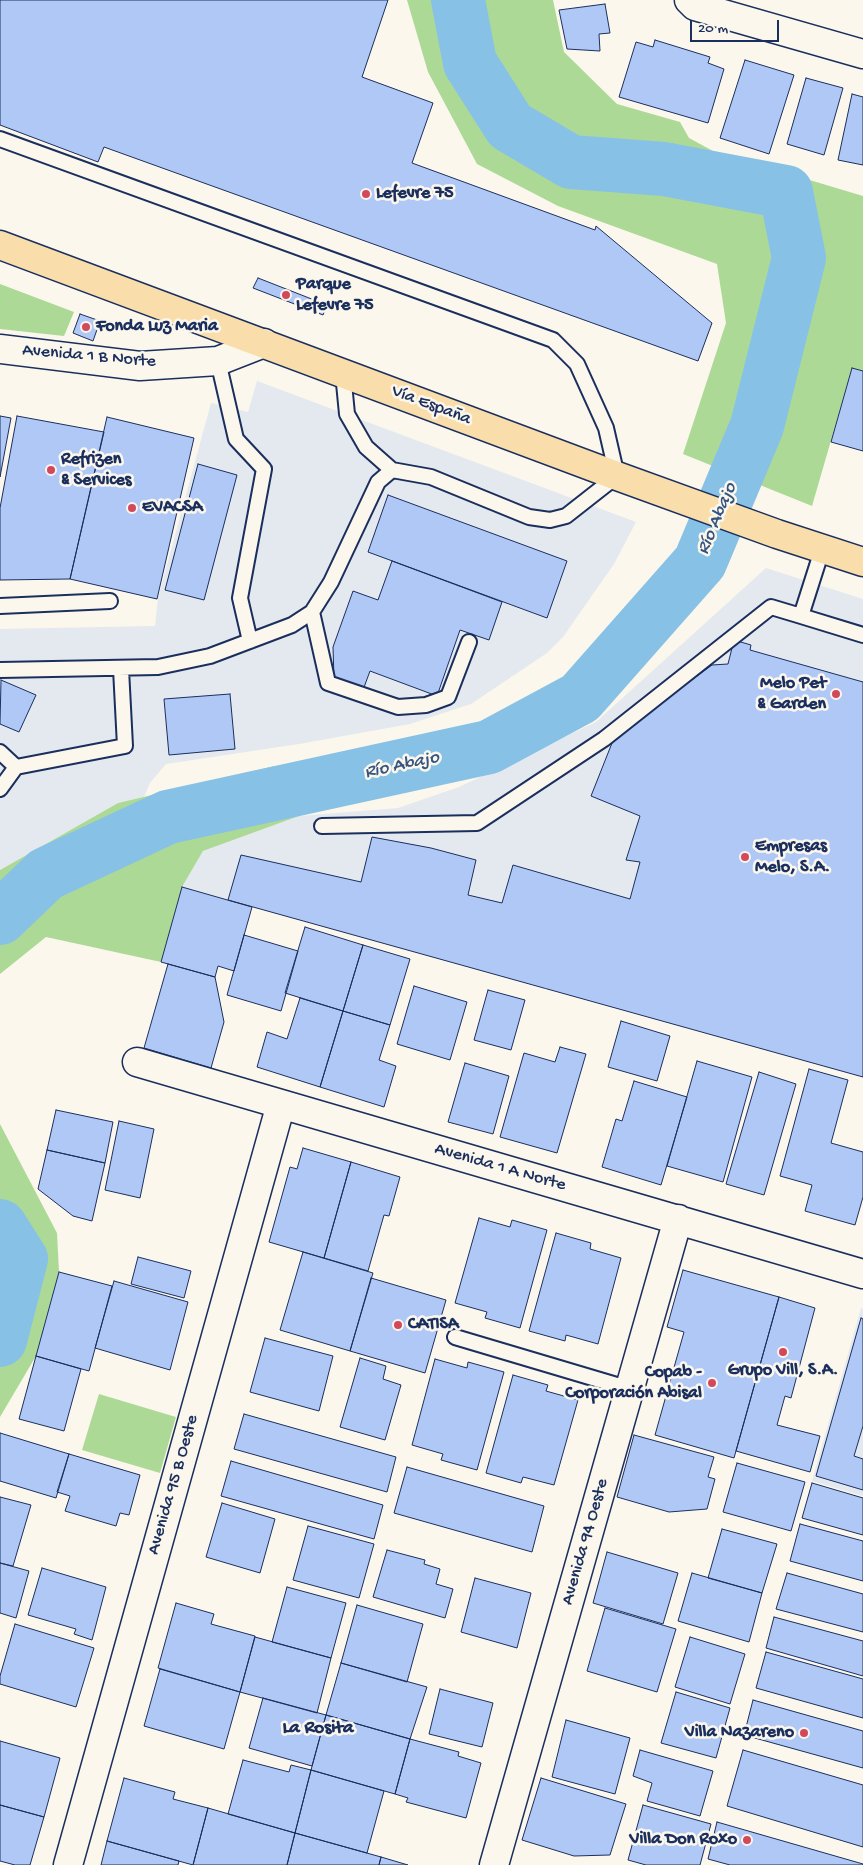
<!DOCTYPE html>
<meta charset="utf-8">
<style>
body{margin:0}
#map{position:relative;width:863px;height:1865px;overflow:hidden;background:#fbf7ec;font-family:"Gochi Hand",sans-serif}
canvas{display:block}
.scale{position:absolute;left:690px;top:20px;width:89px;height:22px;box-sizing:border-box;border:2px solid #1b2f5e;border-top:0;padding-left:6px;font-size:15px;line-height:18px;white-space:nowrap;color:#1b2f5e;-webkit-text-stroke:4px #fbf7ec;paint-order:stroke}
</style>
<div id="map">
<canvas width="863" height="1865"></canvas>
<div class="scale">20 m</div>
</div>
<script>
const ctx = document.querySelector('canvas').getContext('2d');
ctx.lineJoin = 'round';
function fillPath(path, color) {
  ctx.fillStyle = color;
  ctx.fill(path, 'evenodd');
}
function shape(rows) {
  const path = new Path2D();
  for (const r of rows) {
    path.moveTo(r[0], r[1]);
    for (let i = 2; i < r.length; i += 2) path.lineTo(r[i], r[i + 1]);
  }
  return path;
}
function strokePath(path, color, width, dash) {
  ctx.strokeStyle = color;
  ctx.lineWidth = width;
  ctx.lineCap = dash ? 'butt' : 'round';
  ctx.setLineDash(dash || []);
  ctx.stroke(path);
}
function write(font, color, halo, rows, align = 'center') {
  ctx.font = font + ' "Gochi Hand",sans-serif';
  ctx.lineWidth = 5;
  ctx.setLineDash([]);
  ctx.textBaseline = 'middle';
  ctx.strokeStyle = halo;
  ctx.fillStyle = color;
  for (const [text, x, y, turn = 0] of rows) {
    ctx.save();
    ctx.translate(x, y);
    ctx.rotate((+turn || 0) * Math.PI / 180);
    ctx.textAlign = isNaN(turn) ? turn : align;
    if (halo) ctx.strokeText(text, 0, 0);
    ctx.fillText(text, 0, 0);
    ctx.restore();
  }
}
fillPath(shape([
 [257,381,636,522,614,564,563,637,547,653,471,704,410,724,299,744,166,764,150,783,144,797,118,803,0,870,0,629,155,626,158,598,211,403,248,412],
 [766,568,863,599,863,1077,182,887,203,851,299,816,398,808,459,787,596,722],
 [861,1308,863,1309,863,1496,812,1481]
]), '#e4e9ef');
fillPath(shape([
 [407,0,553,0,564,52,617,104,680,122,689,138,713,151,863,196,863,371,852,368,812,506,683,454,726,323,717,264,558,206,477,164,428,72],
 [0,284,74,312,64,336,0,329],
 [275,766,299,816,203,851,182,887,161,962,46,937,0,974,0,870,118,803],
 [0,1124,57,1233,59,1272,36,1356,0,1417],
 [99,1394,176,1417,160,1473,82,1450]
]), '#add997');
strokePath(shape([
 [0,918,46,874,168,817,489,747,580,698,700,562,757,426,799,258,786,192,664,169,571,162,510,126,470,63,458,0],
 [0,1226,21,1259,0,1340]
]), '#87c2e6', 54);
const building = shape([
 [0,0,388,0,362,77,433,103,412,163,595,230,596,226,712,323,698,361,104,147,98,162,0,125,0,0],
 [605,4,610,33,599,34,600,51,567,49,559,10,605,4],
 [655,40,710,57,708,63,724,69,708,123,619,97,636,42,653,47,655,40],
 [745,60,794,75,769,154,720,138,745,60],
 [806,78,843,88,824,155,787,144,806,78],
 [852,94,863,97,863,165,838,160,852,94],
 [258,278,327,305,323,315,253,288,258,278],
 [80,314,100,321,93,341,73,333,80,314],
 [852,368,863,371,863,451,831,442,852,368],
 [0,416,11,418,0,477,0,416],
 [17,416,104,432,70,579,0,580,0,508,17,416],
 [107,417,194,438,157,599,70,579,107,417],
 [198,464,237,475,204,600,165,590,198,464],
 [388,495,567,561,547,618,368,552,388,495],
 [392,561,502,602,489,640,460,630,437,696,370,671,363,690,334,679,333,647,353,591,378,600,392,561],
 [734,640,751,645,750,650,863,682,863,1077,228,900,241,855,361,882,372,837,431,848,476,860,468,895,502,903,513,865,630,899,640,862,626,860,640,816,591,796,614,738,712,665,728,664,734,640],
 [1,680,36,695,19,732,0,724,1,680],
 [230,694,235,749,169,755,164,699,230,694],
 [182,887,252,907,234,971,218,966,215,977,161,962,182,887],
 [305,927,363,945,343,1011,285,993,305,927],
 [244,935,298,951,281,1011,227,995,244,935],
 [363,945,410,959,390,1025,343,1011,363,945],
 [168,964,215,977,224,1022,211,1068,144,1048,168,964],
 [414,986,467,1002,450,1060,397,1044,414,986],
 [488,990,525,1000,511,1050,474,1040,488,990],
 [300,998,343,1011,320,1087,257,1067,267,1032,287,1039,300,998],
 [343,1011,390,1025,379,1060,396,1066,384,1107,320,1087,343,1011],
 [621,1021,670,1036,657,1081,608,1067,621,1021],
 [560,1047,586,1054,557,1153,500,1137,524,1053,555,1062,560,1047],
 [697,1061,752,1077,723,1182,667,1166,697,1061],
 [465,1063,509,1076,493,1134,448,1122,465,1063],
 [809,1069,848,1080,831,1143,863,1152,863,1197,855,1225,805,1211,812,1185,780,1176,809,1069],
 [759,1072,796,1084,764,1195,726,1184,759,1072],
 [634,1081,687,1097,661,1185,602,1167,616,1119,622,1121,634,1081],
 [56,1110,113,1122,105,1163,47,1150,56,1110],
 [119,1121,154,1129,140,1198,105,1190,119,1121],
 [303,1148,351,1162,324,1258,269,1242,290,1167,297,1169,303,1148],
 [47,1150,105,1163,92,1221,73,1216,38,1189,47,1150],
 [351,1162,400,1177,389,1216,384,1215,368,1271,324,1258,351,1162],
 [479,1218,510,1227,512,1220,547,1230,520,1328,485,1318,487,1312,455,1303,479,1218],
 [556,1233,591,1243,590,1249,621,1258,598,1344,566,1335,565,1341,529,1331,556,1233],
 [303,1252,373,1273,350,1351,280,1330,303,1252],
 [138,1257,191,1271,184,1298,131,1284,138,1257],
 [683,1270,779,1297,734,1458,655,1435,684,1332,667,1327,683,1270],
 [59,1272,112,1286,89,1371,36,1356,59,1272],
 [371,1278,446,1300,425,1373,350,1351,371,1278],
 [114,1281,188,1302,170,1370,95,1348,114,1281],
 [779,1297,815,1308,791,1398,785,1396,777,1425,820,1436,810,1472,736,1451,779,1297],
 [861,1318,863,1319,863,1426,854,1456,863,1459,863,1490,816,1476,861,1318],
 [265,1338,333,1356,319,1411,250,1392,265,1338],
 [36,1356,81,1369,64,1431,19,1419,36,1356],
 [360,1358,386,1366,383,1379,401,1385,385,1440,340,1427,360,1358],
 [435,1359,467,1368,468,1362,504,1372,477,1470,441,1460,443,1454,412,1445,435,1359],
 [513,1375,548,1385,546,1391,578,1400,554,1485,523,1477,521,1483,486,1473,513,1375],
 [244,1414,396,1457,387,1492,234,1449,244,1414],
 [0,1433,69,1454,56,1498,0,1481,0,1433],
 [634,1435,714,1457,708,1477,715,1479,707,1509,669,1512,617,1497,634,1435],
 [69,1454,140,1475,129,1515,120,1513,116,1526,65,1511,70,1496,57,1492,69,1454],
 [231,1461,383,1505,374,1539,221,1496,231,1461],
 [737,1463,805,1482,791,1531,723,1512,737,1463],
 [407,1467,544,1506,532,1552,394,1513,407,1467],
 [812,1483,863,1498,863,1535,802,1518,812,1483],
 [0,1497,31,1505,13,1566,0,1563,0,1497],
 [222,1503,275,1519,260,1573,206,1557,222,1503],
 [800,1524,863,1541,863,1581,790,1561,800,1524],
 [308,1526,374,1544,359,1598,293,1580,308,1526],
 [722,1529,777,1544,762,1593,708,1578,722,1529],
 [387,1550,425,1560,424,1564,440,1569,436,1584,453,1589,445,1618,373,1597,387,1550],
 [607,1552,678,1573,663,1624,593,1603,607,1552],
 [0,1563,29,1571,16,1618,0,1613,0,1563],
 [42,1568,106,1587,92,1640,74,1634,76,1629,28,1615,42,1568],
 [692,1573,762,1593,749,1642,678,1621,692,1573],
 [787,1573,863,1594,863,1632,776,1609,787,1573],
 [475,1578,531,1593,517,1648,461,1632,475,1578],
 [287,1587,346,1603,331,1658,272,1642,287,1587],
 [176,1603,214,1614,211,1624,255,1636,240,1692,158,1668,176,1603],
 [357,1605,423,1624,407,1682,341,1663,357,1605],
 [605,1608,676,1629,657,1692,587,1671,605,1608],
 [774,1617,863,1641,863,1676,766,1648,774,1617],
 [15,1624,94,1648,76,1707,0,1684,0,1676,15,1624],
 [255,1637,331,1658,317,1713,240,1692,255,1637],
 [690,1637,745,1654,730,1704,675,1687,690,1637],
 [766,1652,863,1679,863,1718,756,1688,766,1652],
 [341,1663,427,1687,410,1739,326,1715,341,1663],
 [160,1669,240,1692,224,1749,144,1726,160,1669],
 [440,1689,493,1703,482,1747,429,1734,440,1689],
 [676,1692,730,1708,716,1758,661,1743,676,1692],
 [263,1698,326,1715,312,1766,249,1748,263,1698],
 [753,1700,863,1731,863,1768,744,1735,753,1700],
 [326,1715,410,1739,395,1794,311,1770,326,1715],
 [566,1720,630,1738,615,1794,552,1777,566,1720],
 [410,1739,459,1752,458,1756,481,1763,466,1818,406,1802,408,1798,395,1794,410,1739],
 [0,1741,60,1758,44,1817,0,1805,0,1741],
 [640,1750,713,1771,700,1816,647,1801,652,1783,633,1776,640,1750],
 [743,1750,863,1785,863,1847,727,1806,743,1750],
 [243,1760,289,1772,291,1765,311,1770,295,1833,228,1814,243,1760],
 [311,1770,384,1791,367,1853,295,1833,311,1770],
 [124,1778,175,1792,173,1799,208,1808,193,1865,107,1841,124,1778],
 [541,1778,626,1804,610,1855,574,1856,522,1840,541,1778],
 [0,1805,44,1817,30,1865,15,1865,0,1861,0,1805],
 [643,1805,711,1824,700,1865,646,1865,628,1860,643,1805],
 [208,1808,295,1833,287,1865,193,1865,208,1808],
 [717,1822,863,1864,863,1865,730,1865,708,1859,717,1822],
 [295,1833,381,1857,379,1865,287,1865,295,1833],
 [107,1841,179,1861,178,1865,101,1865,107,1841],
 [381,1857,408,1865,379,1865,381,1857]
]);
fillPath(building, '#b0c8f6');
strokePath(building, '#1b2f5e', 1);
const service = shape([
 [0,139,553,340,577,364,606,428,617,476,566,516,550,520,529,517,431,477,392,470],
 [218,361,236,439,264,469,240,598,250,641],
 [822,550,801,616,863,635],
 [0,606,110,601],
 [312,612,328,683,398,707,426,705,448,697,469,642],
 [0,670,158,667,210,656,292,625,312,612,331,582,378,482,392,470,366,447,347,414,343,373],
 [0,752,16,767],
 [0,789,16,767,125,746,121,669],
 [322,826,477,823,604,739,771,607,801,616],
 [455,1337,630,1389]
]);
const minor = shape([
 [689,0,695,6,863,54],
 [0,349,140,366,218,361,264,343],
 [137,1062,863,1274],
 [68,1865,281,1104],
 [494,1865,678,1219]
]);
const primary = shape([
 [0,245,617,476,777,534,863,562]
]);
strokePath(service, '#1b2f5e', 18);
strokePath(minor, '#1b2f5e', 31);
strokePath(primary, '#1b2f5e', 31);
strokePath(service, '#fbf7ec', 14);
strokePath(minor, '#fbf7ec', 28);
strokePath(primary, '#f9deab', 28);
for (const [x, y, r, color] of [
 [366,194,5,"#d1495b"],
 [286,295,5,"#d1495b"],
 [86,327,5,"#d1495b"],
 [51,470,5,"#d1495b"],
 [132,508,5,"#d1495b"],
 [836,694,5,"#d1495b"],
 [745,857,5,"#d1495b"],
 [398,1325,5,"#d1495b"],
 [783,1352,5,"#d1495b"],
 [712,1383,5,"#d1495b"],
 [804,1733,5,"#d1495b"],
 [747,1840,5,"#d1495b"]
]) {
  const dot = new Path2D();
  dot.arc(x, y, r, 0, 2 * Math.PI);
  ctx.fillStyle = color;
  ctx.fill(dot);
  strokePath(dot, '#fbf7ec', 2);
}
write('bold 18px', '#1b2f5e', '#fbf7ec', [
 ["Lefevre 75",376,194],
 ["Parque",296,285],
 ["Lefevre 75",296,306],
 ["Fonda Luz Maria",96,327],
 ["Refrizen",61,460],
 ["& Services",61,481],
 ["EVACSA",142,508],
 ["Melo Pet",826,684,"right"],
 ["& Garden",826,705,"right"],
 ["Empresas",755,847],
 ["Melo, S.A.",755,868],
 ["CATISA",408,1325],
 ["Grupo Vill, S.A.",783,1371,"center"],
 ["Copab -",702,1373,"right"],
 ["Corporación Abisal",702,1394,"right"],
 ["Villa Nazareno",794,1733,"right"],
 ["Villa Don Roxo",737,1840,"right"]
], 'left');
write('18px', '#1b2f5e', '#fbf7ec', [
 ["Avenida 1 B Norte",89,357,5],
 ["Vía España",431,406,21],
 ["Avenida 1 A Norte",500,1168,16],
 ["Avenida 95 B Oeste",174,1485,-74],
 ["Avenida 94 Oeste",586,1542,-74]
]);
write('italic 19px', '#365480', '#fbf7ec', [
 ["Río Abajo",718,519,-67],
 ["Río Abajo",402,766,-12]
]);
write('bold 19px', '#1b2f5e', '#fbf7ec', [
 ["La Rosita",318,1729]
]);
</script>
